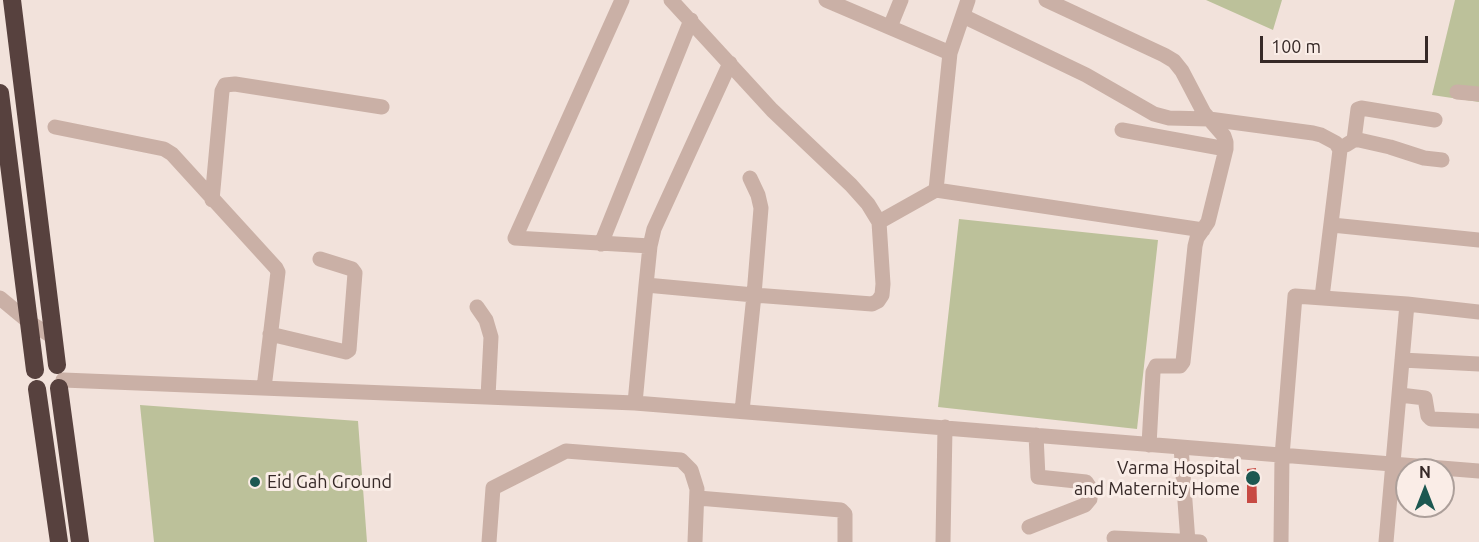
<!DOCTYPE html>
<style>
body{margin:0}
#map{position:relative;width:1479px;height:542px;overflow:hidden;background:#f2e2db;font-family:Ubuntu,sans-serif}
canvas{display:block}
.north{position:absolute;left:1395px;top:458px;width:60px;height:60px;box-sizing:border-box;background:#faede7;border:2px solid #ac9f9a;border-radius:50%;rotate:0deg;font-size:16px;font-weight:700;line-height:24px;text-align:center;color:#362927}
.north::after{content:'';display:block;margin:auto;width:21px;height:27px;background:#1c5851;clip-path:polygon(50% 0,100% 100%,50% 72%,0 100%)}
.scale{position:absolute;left:1260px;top:36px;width:168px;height:27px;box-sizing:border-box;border:3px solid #362927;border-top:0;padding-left:8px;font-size:18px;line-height:21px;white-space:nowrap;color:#362927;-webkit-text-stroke:4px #faede7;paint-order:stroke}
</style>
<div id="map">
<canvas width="1479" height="542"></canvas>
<div class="north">N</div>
<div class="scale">100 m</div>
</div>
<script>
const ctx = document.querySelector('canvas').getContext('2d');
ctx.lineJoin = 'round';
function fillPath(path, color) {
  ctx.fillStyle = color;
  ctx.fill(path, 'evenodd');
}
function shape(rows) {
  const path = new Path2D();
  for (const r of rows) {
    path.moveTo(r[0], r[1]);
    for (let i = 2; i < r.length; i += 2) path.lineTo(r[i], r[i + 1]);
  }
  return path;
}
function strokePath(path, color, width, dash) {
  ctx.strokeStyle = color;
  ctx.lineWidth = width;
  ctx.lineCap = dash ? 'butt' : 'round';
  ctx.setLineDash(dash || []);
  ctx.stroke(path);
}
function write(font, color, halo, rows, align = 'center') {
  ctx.font = font + ' Ubuntu,sans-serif';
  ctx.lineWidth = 6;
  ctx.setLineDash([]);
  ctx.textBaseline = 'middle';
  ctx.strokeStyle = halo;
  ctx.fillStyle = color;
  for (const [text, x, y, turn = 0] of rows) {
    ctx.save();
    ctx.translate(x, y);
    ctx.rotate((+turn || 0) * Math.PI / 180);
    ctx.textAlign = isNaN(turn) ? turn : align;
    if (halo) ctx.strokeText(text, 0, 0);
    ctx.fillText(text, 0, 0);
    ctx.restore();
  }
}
fillPath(shape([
 [1206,0,1282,0,1273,30],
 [1455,0,1479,0,1479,102,1432,95],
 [959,219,1158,240,1137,429,938,407],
 [140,405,358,421,367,542,154,542]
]), '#bcc19a');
fillPath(shape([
 [1256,468,1257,503,1247,503,1247,469]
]), '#c74a43');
strokePath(shape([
 [622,0,515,238,650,246],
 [671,0,772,110,851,185,868,204,879,222,883,284,882,295,878,301,872,304,754,295,742,411],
 [826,0,950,53],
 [1046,0,1164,55,1174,61,1182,71,1204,113,1224,136,1226,142,1226,149,1208,222,1197,238,1195,246,1183,362,1180,366,1156,366,1153,372,1149,445],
 [963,16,1086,75,1154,114,1169,118,1209,119,1313,133,1321,135,1336,143,1340,150,1322,297],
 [890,27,901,0],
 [730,63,654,229,650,246,646,285,754,295,761,208,758,195,750,178],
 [1457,92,1479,94],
 [55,127,164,149,172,154,276,268,278,272,264,388],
 [1122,130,1226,149],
 [1354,140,1358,109,1361,108,1435,120],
 [1346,145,1354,140,1359,140,1390,147,1424,158,1442,160],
 [936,190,1203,230],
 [212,200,222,91,225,85,235,84,382,107],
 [879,222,936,190,950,53,968,0],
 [1332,225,1479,240],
 [601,244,691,20],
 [0,298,29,322,53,337],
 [477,307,486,320,491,337,488,397],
 [270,334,346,352,349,350,355,273,352,269,320,259],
 [1402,360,1479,364],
 [63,380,635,403,1479,471],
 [1400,395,1425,398,1428,416,1431,419,1479,421],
 [635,403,646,285],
 [1181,447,1188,542],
 [698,498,841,510,845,514,845,542],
 [1029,527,1085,505,1090,499,1090,488,1086,482,1038,477,1036,435],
 [1114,538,1200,542],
 [489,542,493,488,566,451,681,460,691,470,697,489,695,542],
 [943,542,945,427],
 [1281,542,1282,456,1295,296,1407,304,1479,312],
 [1386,542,1407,304]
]), '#cab0a6', 15);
strokePath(shape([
 [12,0,57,365],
 [0,93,35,370],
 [59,388,80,542],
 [37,389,59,542]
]), '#57413e', 18);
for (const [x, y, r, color] of [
 [1253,478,8,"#1c5851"],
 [255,482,6,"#1c5851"]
]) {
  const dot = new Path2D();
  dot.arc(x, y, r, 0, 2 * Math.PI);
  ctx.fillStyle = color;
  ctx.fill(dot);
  strokePath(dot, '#faede7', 2);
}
write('18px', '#362927', '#faede7', [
 ["Varma Hospital",1240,468],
 ["and Maternity Home",1240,489],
 ["Eid Gah Ground",267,482,"left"]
], 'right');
</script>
